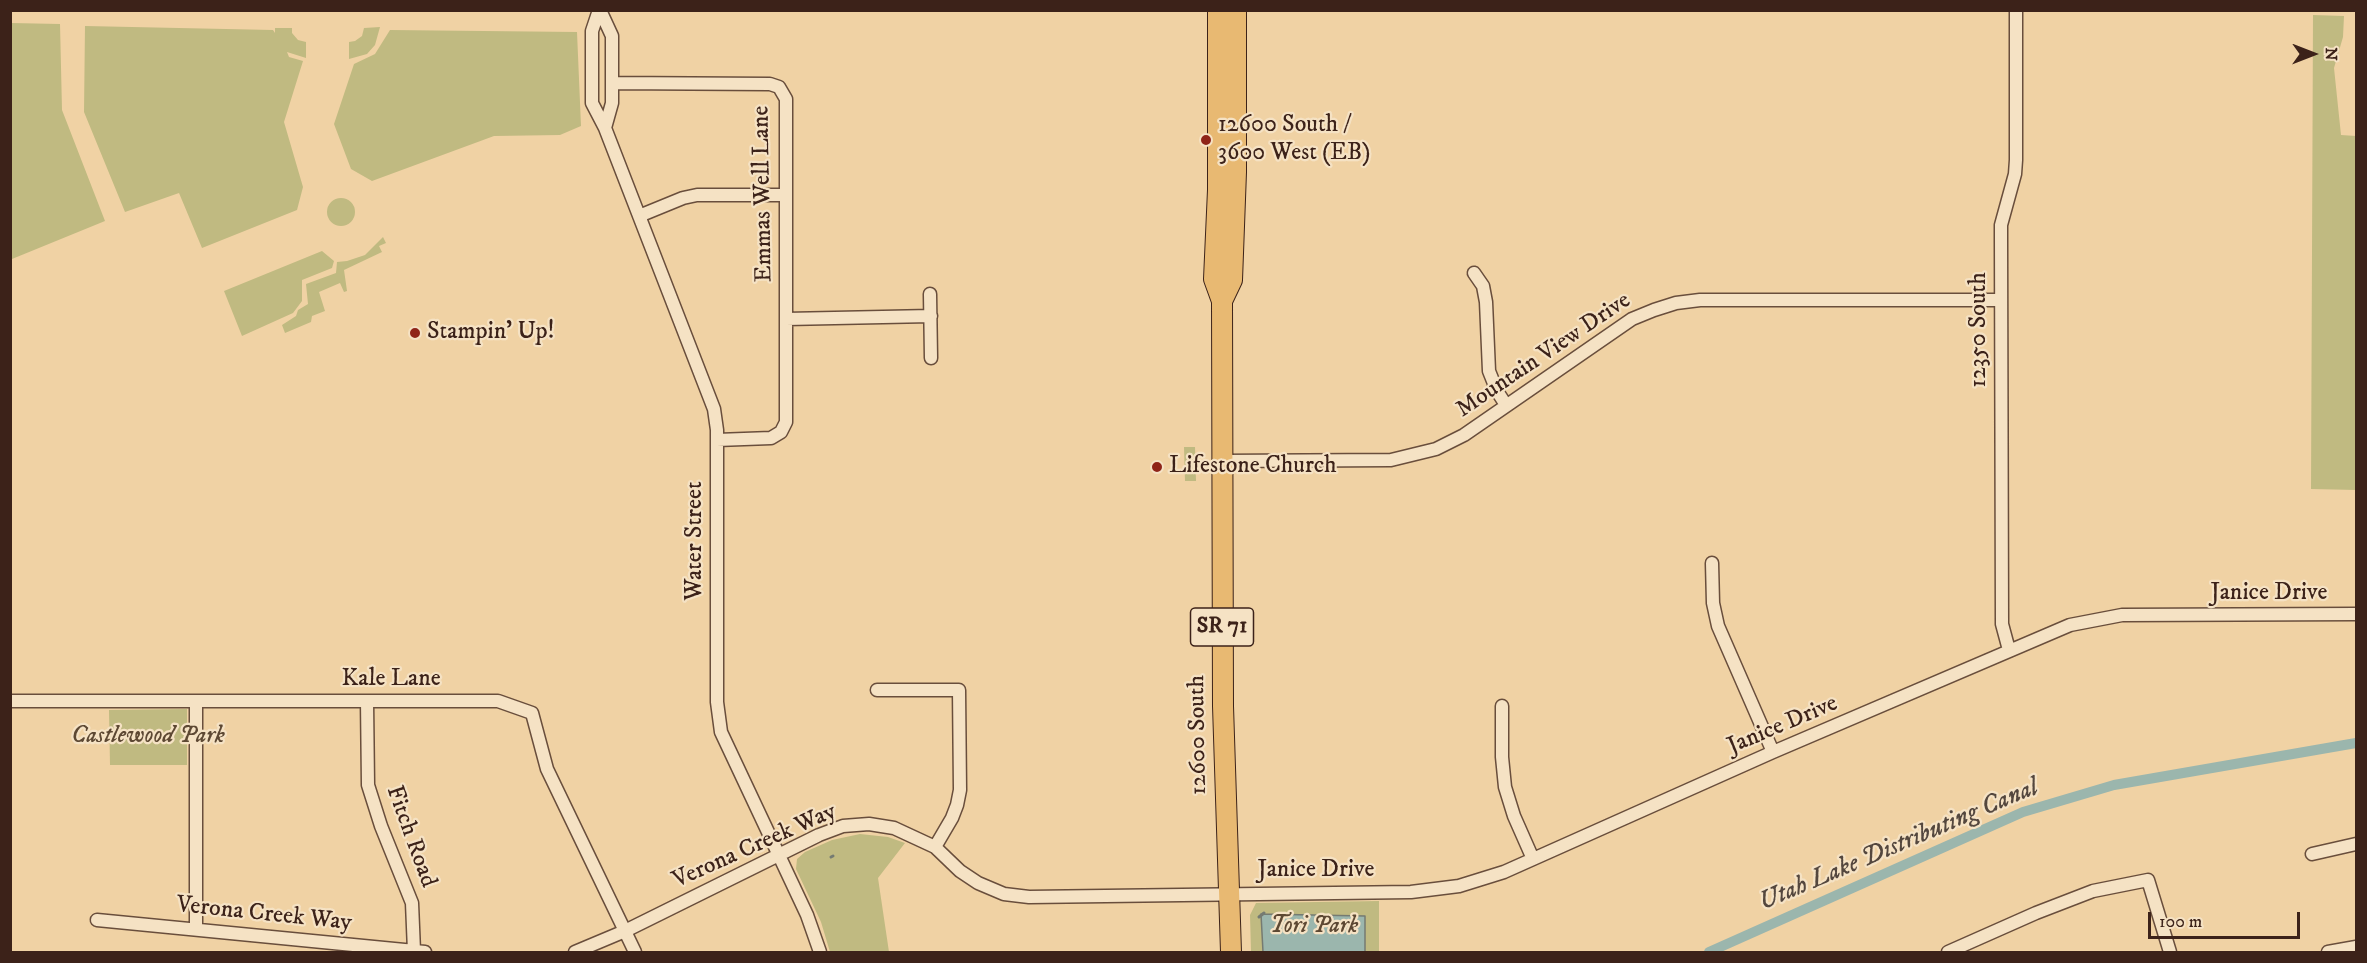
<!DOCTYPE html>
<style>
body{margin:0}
#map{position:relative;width:2367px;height:963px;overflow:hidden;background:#f0d2a4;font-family:"IM FELL DW Pica",serif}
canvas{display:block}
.frame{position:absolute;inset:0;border:12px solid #3c2219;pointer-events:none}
.north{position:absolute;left:2283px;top:24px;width:60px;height:60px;-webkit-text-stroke:4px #f5e2c4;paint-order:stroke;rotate:90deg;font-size:16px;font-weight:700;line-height:24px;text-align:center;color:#3c2219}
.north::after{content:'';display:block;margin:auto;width:21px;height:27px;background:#3c2219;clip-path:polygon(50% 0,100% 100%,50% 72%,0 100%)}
.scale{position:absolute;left:2148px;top:912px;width:152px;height:27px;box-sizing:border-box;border:3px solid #3c2219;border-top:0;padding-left:8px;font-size:18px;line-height:21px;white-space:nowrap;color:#3c2219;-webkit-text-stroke:4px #f5e2c4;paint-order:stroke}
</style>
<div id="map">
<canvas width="2367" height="963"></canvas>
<div class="frame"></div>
<div class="north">N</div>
<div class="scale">100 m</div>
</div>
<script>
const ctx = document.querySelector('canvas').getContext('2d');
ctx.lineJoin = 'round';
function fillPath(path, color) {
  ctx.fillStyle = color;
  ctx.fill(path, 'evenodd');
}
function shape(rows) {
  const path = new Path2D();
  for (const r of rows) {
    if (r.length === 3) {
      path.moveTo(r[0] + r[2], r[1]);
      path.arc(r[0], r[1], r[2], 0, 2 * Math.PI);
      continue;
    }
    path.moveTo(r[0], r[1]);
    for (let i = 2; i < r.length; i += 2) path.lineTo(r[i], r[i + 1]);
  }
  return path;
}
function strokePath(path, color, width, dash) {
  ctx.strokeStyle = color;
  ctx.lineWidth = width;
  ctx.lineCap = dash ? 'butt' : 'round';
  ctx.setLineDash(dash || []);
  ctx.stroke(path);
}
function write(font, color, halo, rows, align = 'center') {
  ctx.font = font + ' "IM FELL DW Pica",serif';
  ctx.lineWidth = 4.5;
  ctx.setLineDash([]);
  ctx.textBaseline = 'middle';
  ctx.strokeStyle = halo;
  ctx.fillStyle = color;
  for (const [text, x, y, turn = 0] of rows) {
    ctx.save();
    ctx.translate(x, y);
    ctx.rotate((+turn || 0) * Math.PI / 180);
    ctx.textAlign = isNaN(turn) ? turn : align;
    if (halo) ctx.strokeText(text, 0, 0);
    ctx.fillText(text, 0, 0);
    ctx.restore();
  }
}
fillPath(shape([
 [2313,15,2344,16,2343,37,2334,68,2341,135,2356,136,2356,490,2311,489],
 [11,23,60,24,62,110,105,221,12,259],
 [85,26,273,30,275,33,275,28,292,28,292,33,298,40,306,42,306,58,287,52,289,57,303,61,284,122,303,187,297,210,202,248,179,193,125,212,84,112],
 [380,27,375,45,367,54,349,59,349,42,355,41,362,36,364,28],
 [390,30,577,32,581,126,560,135,494,136,372,181,351,169,334,124,354,64,375,54],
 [341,212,14],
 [383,237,386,243,379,246,382,252,344,270,347,291,344,292,340,283,319,292,325,311,312,316,311,322,285,333,282,325,296,316,298,310,308,304,306,284,336,273,337,262,347,261,365,255],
 [322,251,334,261,332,268,302,280,302,301,293,313,242,336,224,291],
 [1184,447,1195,447,1196,481,1185,481],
 [187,709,187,765,110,765,109,710],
 [860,834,888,837,905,843,878,878,889,952,830,952,821,922,796,869,797,859,805,852,832,840],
 [1379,901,1379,952,1251,952,1250,915,1256,903]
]), '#c0ba81');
const water = shape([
 [1261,914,1365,916,1365,952,1263,952,1261,914]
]);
fillPath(water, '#9bb6ad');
strokePath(water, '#757b72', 1.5);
strokePath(shape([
 [831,857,833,856],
 [1259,917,1264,913]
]), '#757b72', 3);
strokePath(shape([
 [1709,952,2023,812,2114,785,2356,743]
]), '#9bb6ad', 10);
const street = shape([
 [599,10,592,31,592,103,605,128,714,409,717,430,717,702,721,732,807,915,820,952],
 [600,10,612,36,612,103,605,128],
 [612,83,770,84,779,87,786,99,786,422,781,432,771,438,717,440],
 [639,216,683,198,697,195,786,195],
 [1474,273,1483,286,1486,302,1489,371,1497,391,1506,405],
 [930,294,931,358],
 [786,319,931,316],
 [1221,461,1391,460,1436,449,1464,435,1632,319,1654,310,1676,303,1700,300,2001,300],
 [1712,563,1713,603,1718,626,1773,752],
 [2009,650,2002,624,2001,238,2001,225,2015,174,2016,160,2016,10],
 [877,690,959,690,960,790,957,805,952,818,935,847],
 [10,701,498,701,532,713,547,769,635,952],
 [367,701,368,785,381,826,412,903,414,951],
 [1502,706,1502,757,1505,787,1514,816,1533,859],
 [2312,854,2356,844],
 [97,920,425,952],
 [196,929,196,701],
 [575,952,625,931,819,835,843,826,869,824,894,828,935,847,960,871,978,883,1004,894,1029,897,1411,892,1459,886,1504,872,1773,752,2070,625,2122,615,2356,614],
 [1948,952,2036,913,2093,891,2148,880,2170,952],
 [2328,952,2356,947]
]);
const primary = shape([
 [1218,10,1218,190,1214,279,1222,301,1223,706,1231,952],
 [1222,301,1232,280,1236,172,1236,10]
]);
strokePath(street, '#694e3c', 15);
strokePath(primary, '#3c2219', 22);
strokePath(street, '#f5e2c4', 12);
strokePath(primary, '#e8b972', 20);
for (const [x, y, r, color] of [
 [1206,140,6,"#8f2418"],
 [415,333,6,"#8f2418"],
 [1157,467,6,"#8f2418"]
]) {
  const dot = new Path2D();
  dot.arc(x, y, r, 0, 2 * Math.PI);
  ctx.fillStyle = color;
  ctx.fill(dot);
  strokePath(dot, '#f5e2c4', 2);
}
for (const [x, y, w] of [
 [1222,627,63]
]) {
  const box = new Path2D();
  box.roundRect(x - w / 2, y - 19, w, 38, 4.5);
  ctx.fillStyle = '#f5e2c4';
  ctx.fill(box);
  strokePath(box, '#3c2219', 1.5);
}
write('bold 22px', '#3c2219', null, [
 ["SR 71",1222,627]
]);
write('24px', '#3c2219', '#f5e2c4', [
 ["12600 South /",1218,126],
 ["3600 West (EB)",1218,154],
 ["Stampin' Up!",427,333],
 ["Lifestone Church",1169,467]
], 'left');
write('24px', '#3c2219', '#f5e2c4', [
 ["Emmas Well Lane",764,194,-91],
 ["12350 South",1980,330,-90],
 ["Mountain View Drive",1544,356,-34],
 ["Water Street",696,541,-90],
 ["Janice Drive",2269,594],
 ["Kale Lane",391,680],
 ["Janice Drive",1783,726,-23],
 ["12600 South",1199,735,-91],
 ["Fitch Road",410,837,70],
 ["Verona Creek Way",755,847,-24],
 ["Janice Drive",1316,871],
 ["Verona Creek Way",264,915,6]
]);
write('italic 24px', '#5d4833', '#f5e2c4', [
 ["Castlewood Park",148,737],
 ["Tori Park",1314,927]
]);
write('italic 26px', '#54473e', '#f5e2c4', [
 ["Utah Lake Distributing Canal",1899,846,-23]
]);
</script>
